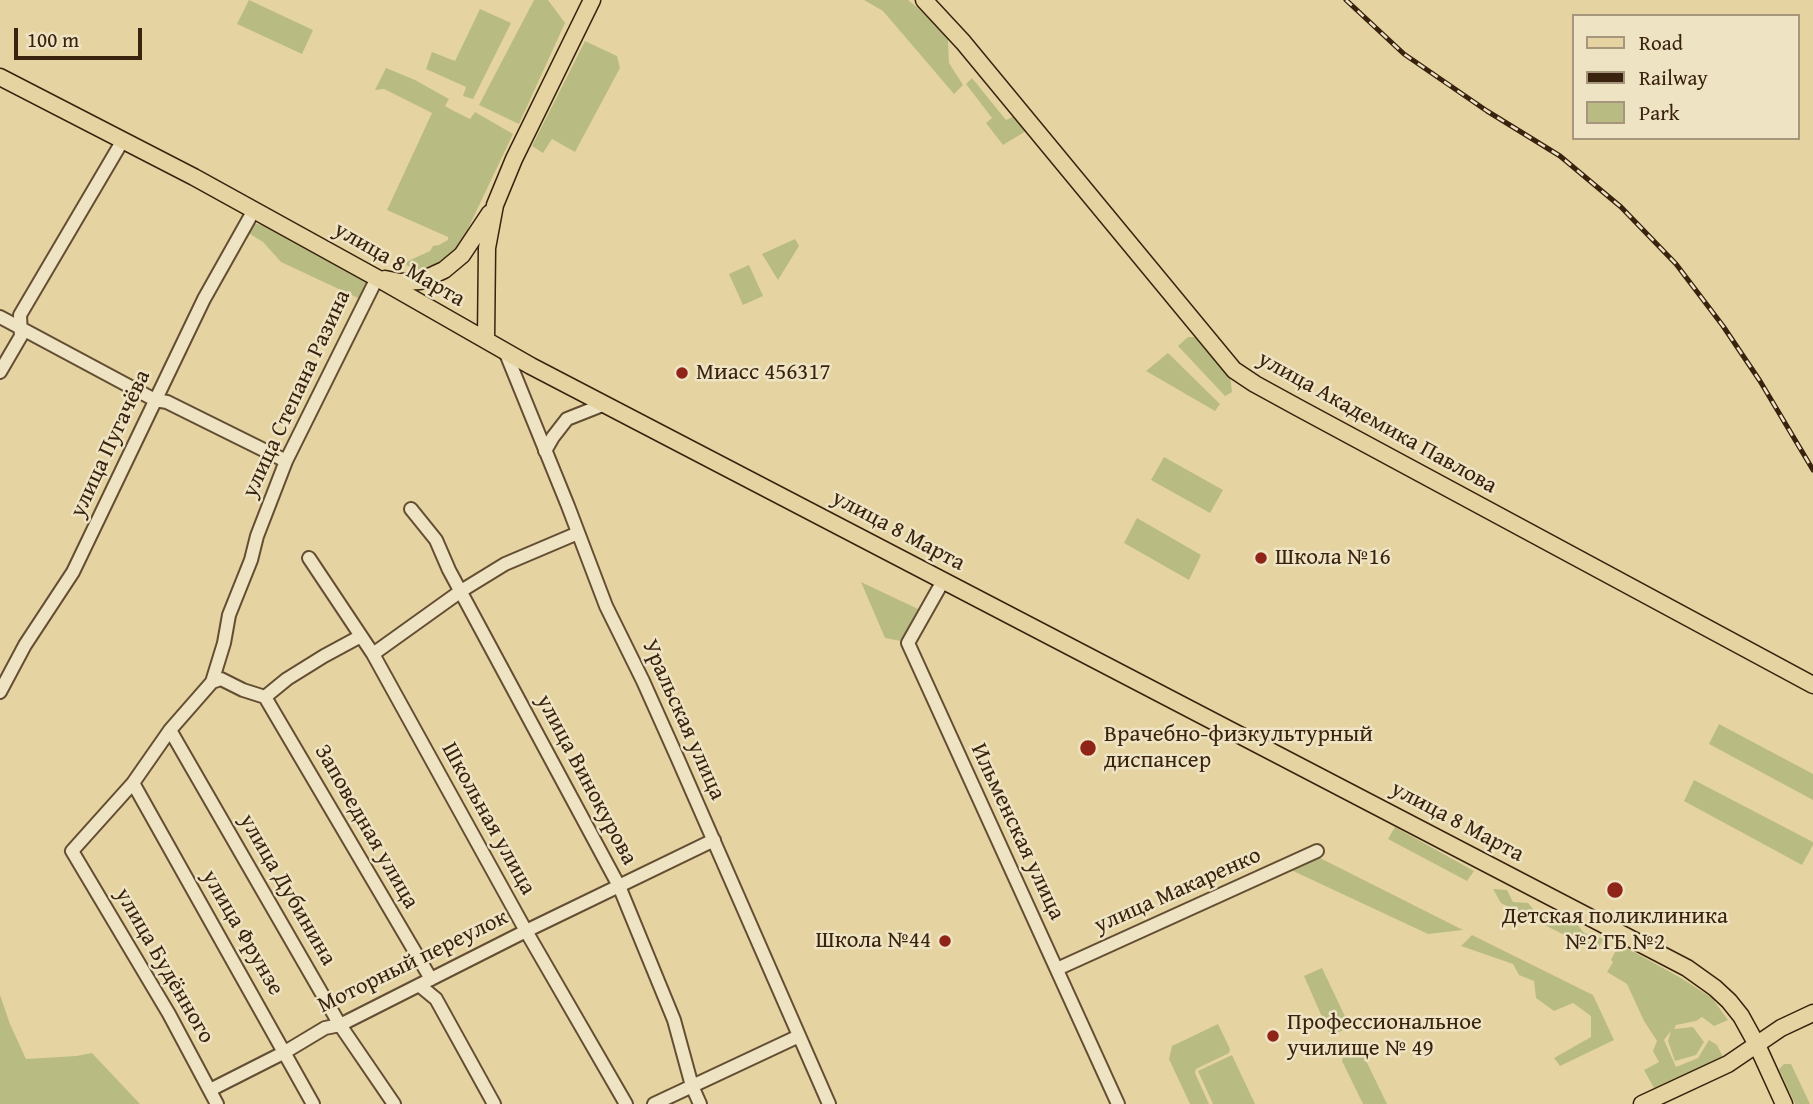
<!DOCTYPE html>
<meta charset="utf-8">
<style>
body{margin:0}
#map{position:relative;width:1813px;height:1104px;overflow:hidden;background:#e5d4a2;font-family:"Gentium Book Plus",serif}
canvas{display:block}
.legend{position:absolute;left:1572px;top:14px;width:228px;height:126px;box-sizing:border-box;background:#eee3c3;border:2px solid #a6967b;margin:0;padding:9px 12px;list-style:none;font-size:21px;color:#39220e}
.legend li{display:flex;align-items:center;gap:14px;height:35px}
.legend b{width:35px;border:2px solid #a6967b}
.scale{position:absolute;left:14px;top:28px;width:128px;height:32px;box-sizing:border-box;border:4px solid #39220e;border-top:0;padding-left:9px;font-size:21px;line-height:24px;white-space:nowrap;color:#39220e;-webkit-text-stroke:5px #eee3c3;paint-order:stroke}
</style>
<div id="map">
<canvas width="1813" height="1104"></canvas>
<ul class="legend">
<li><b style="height:9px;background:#e5d4a2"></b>Road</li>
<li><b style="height:9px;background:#39220e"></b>Railway</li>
<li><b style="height:19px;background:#b9bc82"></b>Park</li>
</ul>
<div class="scale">100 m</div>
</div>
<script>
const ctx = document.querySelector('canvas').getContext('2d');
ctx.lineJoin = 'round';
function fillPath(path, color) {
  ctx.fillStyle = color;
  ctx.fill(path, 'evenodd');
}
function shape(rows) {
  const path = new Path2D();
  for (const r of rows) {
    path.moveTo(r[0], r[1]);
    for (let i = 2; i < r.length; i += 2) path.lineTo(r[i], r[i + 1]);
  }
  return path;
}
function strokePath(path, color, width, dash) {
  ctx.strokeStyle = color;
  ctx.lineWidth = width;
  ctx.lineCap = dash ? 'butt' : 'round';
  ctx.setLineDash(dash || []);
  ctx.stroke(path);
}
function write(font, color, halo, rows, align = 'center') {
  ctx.font = font + ' "Gentium Book Plus",serif';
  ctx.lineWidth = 5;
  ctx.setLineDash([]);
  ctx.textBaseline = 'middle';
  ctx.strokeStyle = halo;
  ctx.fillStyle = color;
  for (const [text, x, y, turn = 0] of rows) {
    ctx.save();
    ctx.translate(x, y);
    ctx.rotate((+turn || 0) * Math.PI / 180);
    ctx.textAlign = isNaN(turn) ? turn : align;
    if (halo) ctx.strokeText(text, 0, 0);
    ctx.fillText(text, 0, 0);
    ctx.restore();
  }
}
fillPath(shape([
 [249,0,313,30,302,54,237,24],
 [534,0,548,0,565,23,519,124,479,105],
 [864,0,908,0,919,9,948,39,949,63,963,85,954,94,883,11],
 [480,9,511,23,473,99,463,96,466,87,426,69,432,52,455,61],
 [585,41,617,56,620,68,575,152,552,139,543,153,532,146],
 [386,68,415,80,449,99,445,106,452,110,470,119,475,112,513,134,464,237,458,247,448,257,438,263,415,271,404,263,430,251,433,246,439,245,448,240,448,237,387,210,432,113,384,89,375,90],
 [972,78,1006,120,1014,116,1027,125,1026,131,1003,145,986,123,992,118,966,84],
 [252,223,262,225,361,272,367,284,360,299,281,262,263,242,247,232],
 [795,239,799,246,778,280,762,254],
 [749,265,763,296,743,305,729,274],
 [1188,337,1196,337,1230,376,1232,392,1225,396,1178,346],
 [1168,353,1220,404,1215,411,1146,371],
 [1164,457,1223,490,1210,513,1151,480],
 [1137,518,1201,555,1189,580,1124,543],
 [861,582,918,609,901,641,885,638],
 [1719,724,1813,774,1813,800,1709,744],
 [1694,780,1813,842,1813,845,1802,865,1684,801],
 [1395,827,1474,871,1467,881,1388,839],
 [1318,857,1463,930,1428,934,1291,870],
 [1493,889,1507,890,1513,902,1528,903,1539,916,1552,913,1564,923,1577,924,1584,933,1604,939,1596,951,1501,903],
 [1472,935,1593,995,1614,1040,1560,1066,1554,1058,1591,1037,1591,1016,1573,1003,1554,1011,1536,998,1534,981,1519,975,1513,964,1461,946],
 [1625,947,1681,978,1712,998,1728,1020,1714,1026,1702,1017,1696,1021,1676,1025,1674,1029,1693,1027,1704,1042,1696,1055,1675,1061,1668,1041,1671,1031,1664,1040,1676,1067,1698,1058,1709,1040,1717,1045,1724,1059,1669,1085,1654,1088,1644,1070,1659,1062,1653,1051,1657,1041,1644,1021,1627,984,1607,972,1613,962,1611,960,1615,952],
 [1322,968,1350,1027,1335,1034,1329,1033,1304,976],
 [0,995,10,1024,26,1059,76,1056,92,1053,140,1104,0,1104],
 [1218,1024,1230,1049,1229,1053,1196,1069,1195,1073,1209,1104,1190,1104,1169,1059,1172,1046],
 [1359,1046,1387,1104,1363,1104,1342,1061,1344,1052],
 [1232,1055,1255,1104,1213,1104,1198,1071],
 [1784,1064,1791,1064,1810,1104,1795,1104,1779,1069]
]), '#b9bc82');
const minor = shape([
 [0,317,155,400,167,402,286,461],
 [505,351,568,506,606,606,643,681,677,757,829,1104],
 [0,372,21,336,20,315,123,140],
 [545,451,553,437,567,419,605,404],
 [411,509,436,540,449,570,619,886,674,1020,692,1086,700,1104],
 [309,558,373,654,526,931,626,1104],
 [943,581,908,643,1118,1104],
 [373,654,461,591,505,564,578,533],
 [212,682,221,679,243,690,265,697],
 [0,692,25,645,73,572,204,299,254,210],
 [265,697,431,979],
 [265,697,287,679,324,656,361,636],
 [170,730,340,1025,394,1104],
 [133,783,313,1104],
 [1057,969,1317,851],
 [419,985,436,999,494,1104],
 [210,1090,285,1052,325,1028,340,1025,526,931,714,840],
 [217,1104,169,1014,72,851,133,783,170,730,212,682,224,643,229,615,251,560,257,536,286,461,377,278],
 [654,1104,799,1036]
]);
const major = shape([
 [924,0,963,42,1234,370,1255,384,1297,407,1813,685],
 [0,77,194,177,377,278,531,366,1687,968,1715,988,1729,1001,1741,1016,1757,1045,1784,1104],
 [385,279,400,282,420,281,444,270,462,255,490,213],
 [486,340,487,248,495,205,514,159,592,0],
 [1642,1104,1728,1064,1781,1028,1813,1013]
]);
strokePath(minor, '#644e33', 16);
strokePath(major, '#39220e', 19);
strokePath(minor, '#eee3c3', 12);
strokePath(major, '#e5d4a2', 16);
const rail = shape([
 [1346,0,1404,54,1487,111,1560,156,1621,207,1676,264,1723,326,1760,381,1813,470]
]);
strokePath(rail, '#39220e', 5);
strokePath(rail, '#eee3c3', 2.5, [8]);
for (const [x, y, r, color] of [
 [682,373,7,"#8f2418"],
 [1261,558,7,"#8f2418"],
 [1088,748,9,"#8f2418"],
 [1615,890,9,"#8f2418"],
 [945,941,7,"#8f2418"],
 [1273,1036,7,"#8f2418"]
]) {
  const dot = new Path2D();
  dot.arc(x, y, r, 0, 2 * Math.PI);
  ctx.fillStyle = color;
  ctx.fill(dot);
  strokePath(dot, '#eee3c3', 2.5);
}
write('23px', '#39220e', '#eee3c3', [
 ["улица 8 Марта",399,265,30],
 ["улица Степана Разина",297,394,-65],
 ["улица Академика Павлова",1377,423,29],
 ["улица Пугачёва",111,444,-65],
 ["улица 8 Марта",898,531,28],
 ["Уральская улица",683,720,66],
 ["улица Винокурова",586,780,62],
 ["Школьная улица",488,819,61],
 ["улица 8 Марта",1457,822,28],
 ["Заповедная улица",366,827,60],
 ["Ильменская улица",1017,832,65],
 ["улица Дубинина",287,890,60],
 ["улица Макаренко",1178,891,-24],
 ["улица Фрунзе",242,933,60],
 ["Моторный переулок",413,962,-26],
 ["улица Будённого",164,966,60]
]);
write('23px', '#39220e', '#eee3c3', [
 ["Миасс 456317",696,373],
 ["Школа №16",1275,558],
 ["Врачебно-физкультурный",1104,735],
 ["диспансер",1104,761],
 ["Детская поликлиника",1615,917,"center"],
 ["№2 ГБ №2",1615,943,"center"],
 ["Школа №44",931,941,"right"],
 ["Профессиональное",1287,1023],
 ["училище № 49",1287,1049]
], 'left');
</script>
